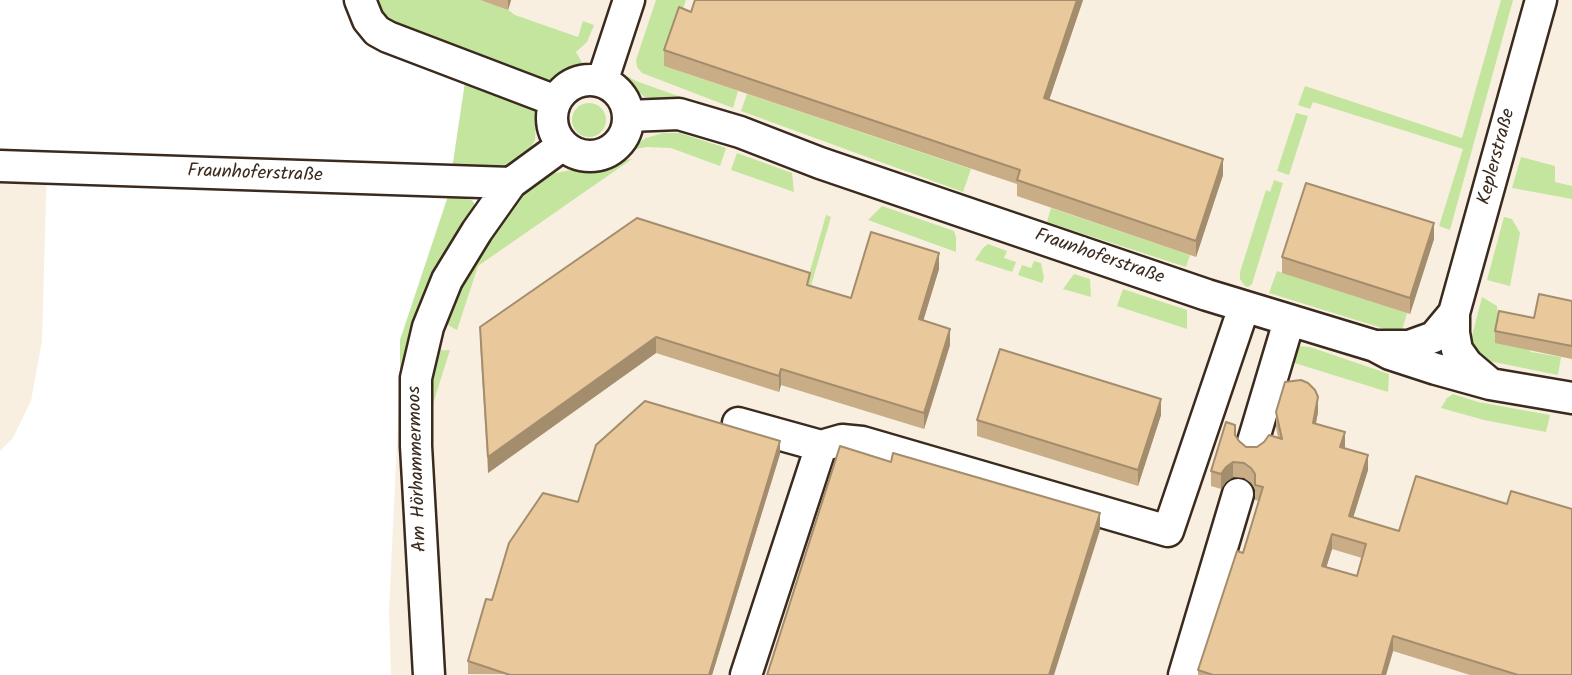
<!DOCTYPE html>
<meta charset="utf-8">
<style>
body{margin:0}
canvas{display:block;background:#fff}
</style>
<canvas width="1572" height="675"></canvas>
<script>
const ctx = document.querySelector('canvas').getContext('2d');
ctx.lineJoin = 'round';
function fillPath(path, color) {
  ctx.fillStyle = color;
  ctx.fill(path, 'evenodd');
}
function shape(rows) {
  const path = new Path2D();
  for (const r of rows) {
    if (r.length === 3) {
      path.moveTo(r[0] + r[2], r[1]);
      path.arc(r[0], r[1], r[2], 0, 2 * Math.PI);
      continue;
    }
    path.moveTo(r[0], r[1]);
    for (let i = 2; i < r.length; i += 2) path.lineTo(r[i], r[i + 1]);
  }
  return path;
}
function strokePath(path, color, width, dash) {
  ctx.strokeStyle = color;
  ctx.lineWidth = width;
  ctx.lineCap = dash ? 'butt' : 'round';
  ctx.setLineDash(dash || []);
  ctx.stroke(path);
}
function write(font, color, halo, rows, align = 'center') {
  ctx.font = font + ' Kalam,sans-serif';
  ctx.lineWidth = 6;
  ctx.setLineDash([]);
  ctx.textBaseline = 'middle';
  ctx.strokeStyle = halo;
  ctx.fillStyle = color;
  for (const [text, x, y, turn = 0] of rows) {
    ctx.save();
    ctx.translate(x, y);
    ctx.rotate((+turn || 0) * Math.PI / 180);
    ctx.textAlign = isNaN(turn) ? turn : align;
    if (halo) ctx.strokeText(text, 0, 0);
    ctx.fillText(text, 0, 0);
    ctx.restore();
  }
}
fillPath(shape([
 [430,0,1572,0,1572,675,391,675,389,610,400,377,400,340,577,52],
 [0,163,47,164,42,341,31,401,13,438,0,451]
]), '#f8efe1');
fillPath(shape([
 [369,0,480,0,508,10,515,15,578,37,583,21,594,25,587,42,576,52,584,66,552,84,393,31],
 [656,0,686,0,664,66,738,91,733,108,642,73,637,67,636,60],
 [1501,0,1513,0,1450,230,1439,226,1463,149,1313,102,1310,109,1298,105,1305,86,1462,138],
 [466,75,537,107,535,140,528,153,509,169,451,176],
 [625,75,636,81,692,101,691,104,645,97,635,90],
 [747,94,971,169,963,192,741,111],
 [589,120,17],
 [1296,113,1308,116,1289,175,1277,171],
 [663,133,680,133,726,148,720,166,671,148,647,147,629,150,646,138],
 [737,153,792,173,794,192,731,170],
 [1521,157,1555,166,1555,182,1572,186,1572,199,1512,188],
 [632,159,478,266,457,330,446,324,443,316,458,281,524,190,546,175,571,170,597,171,618,161],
 [1274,180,1283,183,1252,284,1248,287,1245,286,1240,279,1240,272,1266,190,1270,192],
 [448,196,472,200,475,205,474,211,456,234,422,299,400,377,400,340],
 [882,206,954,231,956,237,956,252,868,220],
 [1051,208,1190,255,1186,267,1047,222],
 [826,215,831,217,810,289,806,285],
 [1504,217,1512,219,1520,233,1510,286,1487,280],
 [988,244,1007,251,1004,258,1016,262,1012,272,975,260,983,248],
 [1034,261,1041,263,1044,278,1042,283,1018,275,1022,265,1031,268],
 [1277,271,1407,313,1401,334,1269,293],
 [1074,274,1090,279,1091,297,1063,289],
 [1123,289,1187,310,1187,329,1117,306],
 [1482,297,1497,306,1499,324,1531,352,1561,357,1558,375,1479,359,1471,347,1472,336],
 [1298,346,1310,347,1389,374,1388,392,1288,361],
 [450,350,430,413,423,414,432,351],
 [1453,394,1478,402,1550,415,1546,432,1484,420,1441,408,1447,398]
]), '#c4e59e');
const minor = shape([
 [360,0,368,20,377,31,388,37,556,101],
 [590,118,38],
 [602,82,629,0],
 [628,116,679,114,740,132,820,163,1207,295,1375,346,1390,354,1436,369,1490,384,1572,398],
 [0,166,511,183],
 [1379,346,1409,346,1434,337,1454,313],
 [1487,381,1467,364,1457,350,1454,333,1454,313,1541,0],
 [738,423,821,446,746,675],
 [1252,445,1289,321],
 [821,446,842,440,862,442,1168,531,1244,307],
 [429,675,416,446,416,378,428,327,447,280,477,231,511,183,563,145],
 [1184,675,1238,494]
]);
strokePath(minor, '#3b2a1e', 35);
strokePath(minor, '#fff', 30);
fillPath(shape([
 [480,0,511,0,508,10],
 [695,0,1083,0,1049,100,1223,175,1196,257,1017,196,1017,184,664,66,664,50,691,12],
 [1434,239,1410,314,1282,273,1282,257],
 [939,269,923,320,950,345,924,429,781,385,779,392,656,353,488,473,480,343,480,327,810,286,851,298],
 [1572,301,1572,359,1495,343,1495,331,1534,318],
 [1276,412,1318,412,1316,423,1368,470,1353,517,1572,675,1470,675,1393,651,1386,675,1198,675,1198,670,1243,553,1259,501,1255,500,1255,489,1251,483,1244,478,1233,477,1226,482,1221,489,1211,486,1211,471,1235,435,1239,441,1246,447,1257,447,1278,438,1276,427],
 [1332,549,1362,558,1357,576,1326,568],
 [1161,415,1138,486,977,436,977,420],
 [780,454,712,675,468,674,468,661,578,502]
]), '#c8ad86');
fillPath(shape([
 [508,0,511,0,508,10],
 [1077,0,1083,0,1044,115,1044,98],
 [1223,159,1223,175,1196,257,1196,241],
 [1434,223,1434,239,1410,314,1410,298],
 [939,253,939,269,919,335,919,319],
 [950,329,950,345,924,429,924,413],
 [656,337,656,353,488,473,488,457],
 [781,369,781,385,779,392,779,376],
 [1318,397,1318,412,1313,438,1313,423],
 [1161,399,1161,415,1138,486,1138,470],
 [1345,432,1345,447,1340,462,1340,447],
 [780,441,780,454,712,675,709,675],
 [1368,455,1368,470,1349,531,1349,516],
 [1233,462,1233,477,1226,482,1221,489,1221,474,1226,467],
 [1100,513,1100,530,1054,675,1049,675],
 [1332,534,1332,549,1322,581,1322,566],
 [1393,636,1393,651,1386,675,1382,675]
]), '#a38d6d');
const building = shape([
 [695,0,1077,0,1044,98,1223,159,1196,241,1017,180,1020,170,664,50,679,7,691,12,695,0],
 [1306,183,1434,223,1410,298,1282,257,1306,183],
 [637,218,810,273,807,285,851,298,871,232,939,253,919,319,950,329,924,413,781,369,779,376,656,337,488,457,480,327,637,218],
 [1539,294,1572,301,1572,346,1495,331,1499,311,1534,318,1539,294],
 [1000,349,1161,399,1138,470,977,420,1000,349],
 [1301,380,1308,383,1315,390,1318,397,1313,423,1345,432,1340,447,1368,455,1349,516,1399,531,1416,476,1507,504,1511,491,1572,509,1572,675,1518,675,1393,636,1382,675,1213,675,1198,670,1237,551,1243,553,1263,487,1255,485,1255,474,1251,468,1244,463,1233,462,1226,467,1221,474,1211,471,1226,422,1235,425,1235,435,1239,441,1246,447,1257,447,1264,442,1269,435,1282,439,1276,412,1285,382,1301,380],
 [1332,534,1366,544,1357,576,1322,566,1332,534],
 [645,401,780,441,709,675,510,675,468,661,486,599,492,600,509,543,543,493,578,502,596,445,645,401],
 [840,446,891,462,893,453,1100,513,1049,675,767,675,840,446]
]);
fillPath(building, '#e9c99c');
strokePath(building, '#a38d6d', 2);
write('19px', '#3b2a1e', '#fff', [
 ["Keplerstraße",1498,157,-75],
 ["Fraunhoferstraße",255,175,2],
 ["Fraunhoferstraße",1099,258,19],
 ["Am Hörhammermoos",419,469,-92]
]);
</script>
